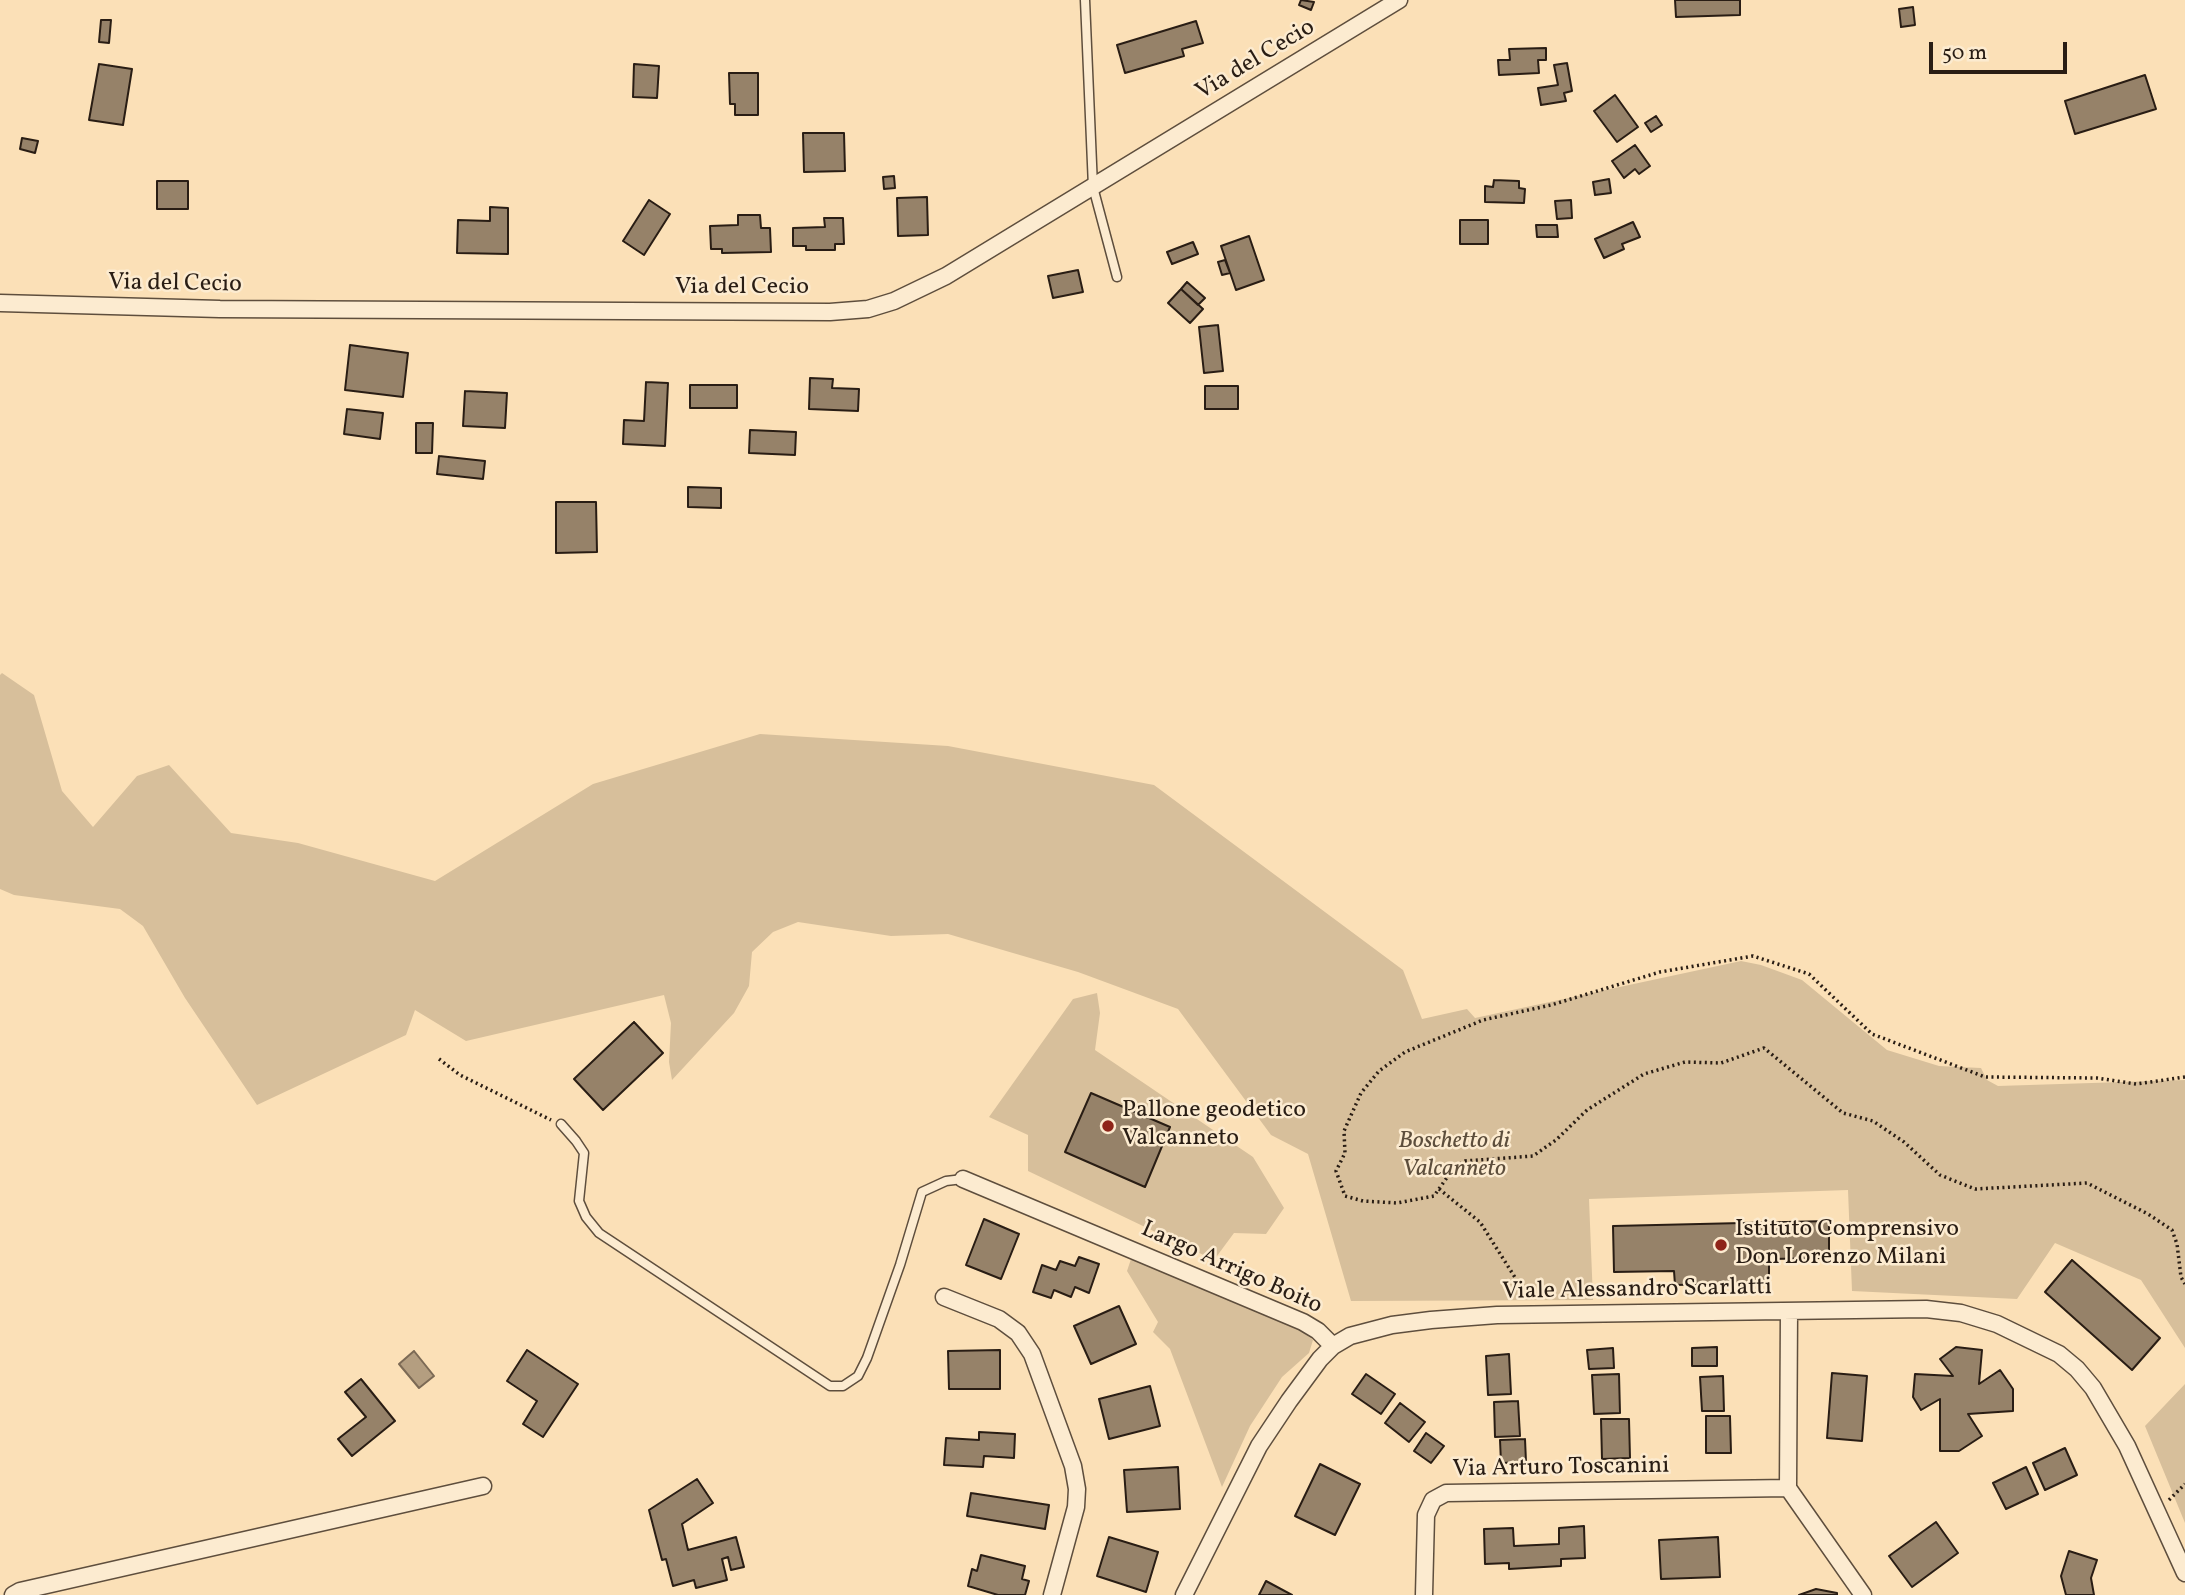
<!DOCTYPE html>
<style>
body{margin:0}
#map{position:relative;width:2185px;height:1595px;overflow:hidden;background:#fbe0b7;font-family:Vollkorn,serif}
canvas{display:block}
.scale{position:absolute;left:1929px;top:42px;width:138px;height:32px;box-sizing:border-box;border:4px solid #291d14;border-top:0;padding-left:9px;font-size:21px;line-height:24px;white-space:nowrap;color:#291d14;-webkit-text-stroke:5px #fcebd0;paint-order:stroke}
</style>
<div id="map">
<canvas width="2185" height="1595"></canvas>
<div class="scale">50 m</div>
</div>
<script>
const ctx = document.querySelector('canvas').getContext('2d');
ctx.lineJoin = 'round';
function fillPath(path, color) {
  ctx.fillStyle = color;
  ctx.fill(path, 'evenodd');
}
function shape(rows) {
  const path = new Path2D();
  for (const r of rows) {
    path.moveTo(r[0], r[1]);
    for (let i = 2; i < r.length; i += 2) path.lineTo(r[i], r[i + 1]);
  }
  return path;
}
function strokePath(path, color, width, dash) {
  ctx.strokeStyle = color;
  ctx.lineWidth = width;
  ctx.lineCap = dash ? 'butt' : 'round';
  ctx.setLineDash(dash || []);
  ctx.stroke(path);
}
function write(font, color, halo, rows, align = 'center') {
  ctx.font = font + ' Vollkorn,serif';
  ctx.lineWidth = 5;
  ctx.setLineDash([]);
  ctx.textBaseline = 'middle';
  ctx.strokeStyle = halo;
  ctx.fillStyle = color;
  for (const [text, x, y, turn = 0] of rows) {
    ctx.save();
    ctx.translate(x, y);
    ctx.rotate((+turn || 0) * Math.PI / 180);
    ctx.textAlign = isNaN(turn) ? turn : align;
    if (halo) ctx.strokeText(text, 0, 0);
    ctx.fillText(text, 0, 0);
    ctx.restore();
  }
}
fillPath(shape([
 [2,673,34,695,62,791,93,827,137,776,169,765,231,833,298,843,435,881,593,784,760,734,948,746,1154,785,1403,970,1422,1019,1467,1009,1475,1018,1741,961,1761,965,1802,980,1887,1050,1939,1066,1981,1068,1987,1080,1998,1086,2185,1080,2185,1348,2141,1280,2055,1243,2017,1299,1852,1291,1848,1190,1589,1199,1593,1300,1351,1301,1308,1154,1271,1135,1178,1009,1078,972,948,934,891,936,798,922,773,932,752,952,749,986,734,1013,672,1080,669,1062,671,1023,664,995,466,1041,415,1010,406,1035,257,1105,185,998,143,926,120,909,14,895,0,889,0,675],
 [1097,993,1100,1013,1095,1050,1253,1157,1284,1208,1266,1234,1234,1233,1214,1260,1028,1171,1028,1135,989,1117,1073,999],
 [1131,1259,1300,1330,1313,1340,1309,1353,1282,1377,1250,1426,1222,1487,1170,1349,1153,1332,1158,1322,1127,1271],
 [2185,1384,2185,1523,2145,1426]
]), '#d7bf9b');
const water = shape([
 [414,1351,434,1376,419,1388,399,1364,414,1351]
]);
fillPath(water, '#b49e80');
strokePath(water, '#7c6a55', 2);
const building = shape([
 [1301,0,1314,2,1311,10,1299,5,1301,0],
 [1675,0,1740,0,1740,15,1676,17,1675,0],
 [1913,7,1915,25,1901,27,1899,9,1913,7],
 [101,20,111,20,109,43,99,42,101,20],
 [1196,21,1203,43,1182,49,1184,56,1125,73,1117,45,1196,21],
 [1546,48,1546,60,1538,60,1539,73,1499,75,1498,60,1510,60,1509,49,1546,48],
 [1567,63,1572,91,1564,93,1566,101,1541,105,1538,88,1558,85,1554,65,1567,63],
 [99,64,132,69,123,125,89,120,99,64],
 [634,64,659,66,657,98,633,97,634,64],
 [729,73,758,73,758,115,735,115,735,104,730,104,729,73],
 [2145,75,2156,109,2075,134,2065,101,2145,75],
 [1615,95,1638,127,1617,142,1594,111,1615,95],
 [1656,116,1662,125,1651,132,1645,123,1656,116],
 [803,133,844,133,845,171,804,172,803,133],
 [22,138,38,141,35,153,20,149,22,138],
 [1635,145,1650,166,1639,174,1635,169,1624,178,1612,161,1635,145],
 [894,176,895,188,884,189,883,177,894,176],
 [1609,179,1611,193,1595,195,1593,182,1609,179],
 [1494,180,1519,181,1519,188,1525,189,1524,203,1485,202,1485,186,1493,187,1494,180],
 [157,181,188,181,188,209,157,209,157,181],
 [927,197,928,235,898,236,897,198,927,197],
 [649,200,670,214,644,255,623,241,649,200],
 [1571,200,1572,218,1557,219,1555,201,1571,200],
 [490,207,508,208,508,254,457,253,458,220,490,221,490,207],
 [738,215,760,215,761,228,770,228,771,252,722,253,722,249,711,249,710,226,738,225,738,215],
 [824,218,843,218,844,244,835,244,835,250,806,250,806,246,793,246,793,228,825,227,824,218],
 [1460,220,1488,220,1488,244,1460,244,1460,220],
 [1633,222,1640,237,1622,244,1624,249,1604,258,1595,239,1633,222],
 [1536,225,1557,225,1558,237,1537,237,1536,225],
 [1249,236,1264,280,1236,290,1221,246,1249,236],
 [1193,242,1198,254,1172,264,1167,252,1193,242],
 [1225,260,1230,273,1222,275,1218,262,1225,260],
 [1078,270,1083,292,1053,298,1048,276,1078,270],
 [1187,282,1205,298,1198,305,1181,289,1187,282],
 [1181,289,1203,309,1190,323,1168,303,1181,289],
 [1218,325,1223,371,1204,373,1199,327,1218,325],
 [350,345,408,353,403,397,345,390,350,345],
 [810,378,833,379,832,388,859,389,858,411,809,409,810,378],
 [646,382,668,383,665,446,623,444,624,420,644,421,646,382],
 [690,385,737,385,737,408,690,408,690,385],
 [1205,386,1238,386,1238,409,1205,409,1205,386],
 [465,391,507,393,505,428,463,426,465,391],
 [347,409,383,413,380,439,344,434,347,409],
 [416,423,433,423,432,453,416,453,416,423],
 [750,430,796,432,795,455,749,453,750,430],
 [439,456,485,461,483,479,437,474,439,456],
 [688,487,721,488,721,508,688,507,688,487],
 [556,502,596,502,597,552,556,553,556,502],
 [634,1022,663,1053,603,1110,574,1079,634,1022],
 [1091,1093,1170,1127,1145,1187,1065,1152,1091,1093],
 [984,1219,1019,1234,1001,1279,966,1265,984,1219],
 [1829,1221,1829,1258,1769,1259,1769,1283,1675,1285,1674,1271,1614,1272,1613,1226,1829,1221],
 [1079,1257,1099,1264,1089,1293,1075,1287,1071,1297,1054,1290,1051,1298,1033,1292,1042,1265,1056,1270,1060,1261,1075,1266,1079,1257],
 [2072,1260,2160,1338,2132,1370,2045,1292,2072,1260],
 [1119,1306,1136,1344,1091,1364,1074,1326,1119,1306],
 [1717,1347,1717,1366,1692,1366,1692,1348,1717,1347],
 [1956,1347,1982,1350,1979,1384,2000,1370,2013,1389,2013,1411,1968,1414,1982,1436,1959,1451,1940,1451,1940,1399,1921,1410,1913,1397,1915,1374,1953,1376,1940,1359,1956,1347],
 [1613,1348,1614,1368,1589,1369,1587,1350,1613,1348],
 [527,1350,578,1384,543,1437,523,1424,537,1401,507,1381,527,1350],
 [1000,1350,1000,1389,949,1389,948,1351,1000,1350],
 [1509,1354,1511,1394,1488,1395,1486,1356,1509,1354],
 [1832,1373,1867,1376,1862,1441,1827,1438,1832,1373],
 [1366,1374,1395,1394,1381,1414,1352,1394,1366,1374],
 [1619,1374,1620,1413,1594,1414,1592,1375,1619,1374],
 [1723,1376,1724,1411,1702,1411,1700,1377,1723,1376],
 [361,1379,395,1421,352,1456,338,1439,366,1417,345,1392,361,1379],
 [1150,1386,1160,1426,1109,1439,1099,1399,1150,1386],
 [1518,1401,1520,1436,1495,1437,1494,1402,1518,1401],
 [1400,1403,1425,1422,1409,1442,1385,1423,1400,1403],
 [1706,1416,1730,1416,1731,1453,1706,1453,1706,1416],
 [1601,1419,1629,1419,1630,1458,1602,1459,1601,1419],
 [979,1432,1015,1434,1014,1458,984,1456,983,1467,944,1465,946,1438,979,1440,979,1432],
 [1426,1433,1444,1446,1431,1463,1414,1451,1426,1433],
 [1525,1439,1526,1462,1501,1463,1500,1440,1525,1439],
 [2065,1448,2077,1475,2045,1490,2033,1463,2065,1448],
 [1320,1464,1360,1484,1335,1535,1295,1516,1320,1464],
 [1178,1467,1180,1509,1127,1512,1124,1470,1178,1467],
 [2026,1467,2038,1494,2006,1509,1993,1483,2026,1467],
 [697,1479,713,1503,682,1524,688,1550,736,1537,744,1567,731,1570,728,1557,722,1559,727,1580,696,1588,694,1580,673,1586,666,1559,662,1560,649,1510,697,1479],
 [971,1493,1049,1505,1045,1529,967,1516,971,1493],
 [1936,1522,1958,1553,1912,1587,1889,1556,1936,1522],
 [1584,1526,1585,1558,1561,1559,1561,1566,1509,1569,1509,1563,1485,1564,1484,1529,1513,1528,1514,1546,1559,1544,1559,1528,1584,1526],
 [1109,1537,1158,1552,1146,1592,1097,1576,1109,1537],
 [1718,1537,1720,1577,1661,1579,1659,1540,1718,1537],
 [2069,1551,2097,1560,2091,1578,2094,1595,2066,1595,2061,1576,2069,1551],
 [981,1555,1025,1566,1022,1579,1029,1581,1025,1595,998,1595,968,1586,972,1569,977,1571,981,1555],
 [1266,1581,1292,1595,1259,1595,1266,1581],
 [1816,1589,1837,1593,1837,1595,1799,1595,1816,1589]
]);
fillPath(building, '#968269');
strokePath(building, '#291d14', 2);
const lane = shape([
 [1085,0,1093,187,1117,277],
 [561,1124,576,1141,584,1153,579,1201,586,1217,599,1233,830,1386,843,1386,858,1376,867,1358,900,1265,922,1192,946,1181,963,1179]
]);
const street = shape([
 [0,303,220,309,830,312,868,309,894,301,946,276,1399,0],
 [963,1179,1303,1322,1318,1331,1333,1346],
 [944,1297,999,1319,1018,1333,1032,1354,1073,1466,1077,1489,1076,1507,1052,1595],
 [1789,1311,1788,1488,1863,1595],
 [13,1595,20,1591,483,1486],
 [1184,1595,1259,1446,1289,1401,1320,1359,1333,1346,1350,1336,1392,1325,1431,1320,1497,1315,1926,1309,1961,1313,1997,1324,2059,1354,2077,1369,2093,1388,2127,1446,2185,1573],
 [1424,1595,1426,1515,1433,1500,1446,1493,1788,1488]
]);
strokePath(lane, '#5e4e3d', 11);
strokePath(street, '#5e4e3d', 19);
strokePath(shape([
 [439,1059,460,1075,551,1120],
 [2185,1077,2136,1084,2097,1078,1985,1077,1872,1034,1809,974,1753,956,1660,972,1551,1005,1483,1020,1405,1052,1379,1071,1361,1093,1344,1131,1345,1153,1336,1171,1345,1196,1363,1201,1397,1203,1434,1196,1453,1169,1465,1161,1533,1156,1556,1140,1587,1110,1644,1074,1685,1062,1721,1063,1764,1048,1843,1113,1873,1121,1904,1142,1940,1175,1975,1189,2087,1183,2148,1214,2172,1230,2177,1244,2181,1277,2185,1284],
 [1439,1189,1480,1222,1528,1298],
 [2169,1500,2185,1484]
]), '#291d14', 3.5, [2, 3.5]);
strokePath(lane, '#fcebd0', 8);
strokePath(street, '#fcebd0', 16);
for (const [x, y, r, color] of [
 [1108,1126,7,"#8f2418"],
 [1721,1245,7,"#8f2418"]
]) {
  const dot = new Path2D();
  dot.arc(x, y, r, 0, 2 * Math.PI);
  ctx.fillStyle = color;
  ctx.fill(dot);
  strokePath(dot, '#fcebd0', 2.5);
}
write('24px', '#291d14', '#fcebd0', [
 ["Via del Cecio",1256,61,-31],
 ["Via del Cecio",175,285,1],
 ["Via del Cecio",742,289],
 ["Largo Arrigo Boito",1231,1269,24],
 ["Viale Alessandro Scarlatti",1637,1291,-1],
 ["Via Arturo Toscanini",1561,1469,-1]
]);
write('24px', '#291d14', '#fcebd0', [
 ["Pallone geodetico",1122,1112],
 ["Valcanneto",1122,1140],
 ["Istituto Comprensivo",1735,1231],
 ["Don Lorenzo Milani",1735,1259]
], 'left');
write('italic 24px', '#5d4e3c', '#fcebd0', [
 ["Boschetto di",1454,1143],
 ["Valcanneto",1454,1171]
]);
</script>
